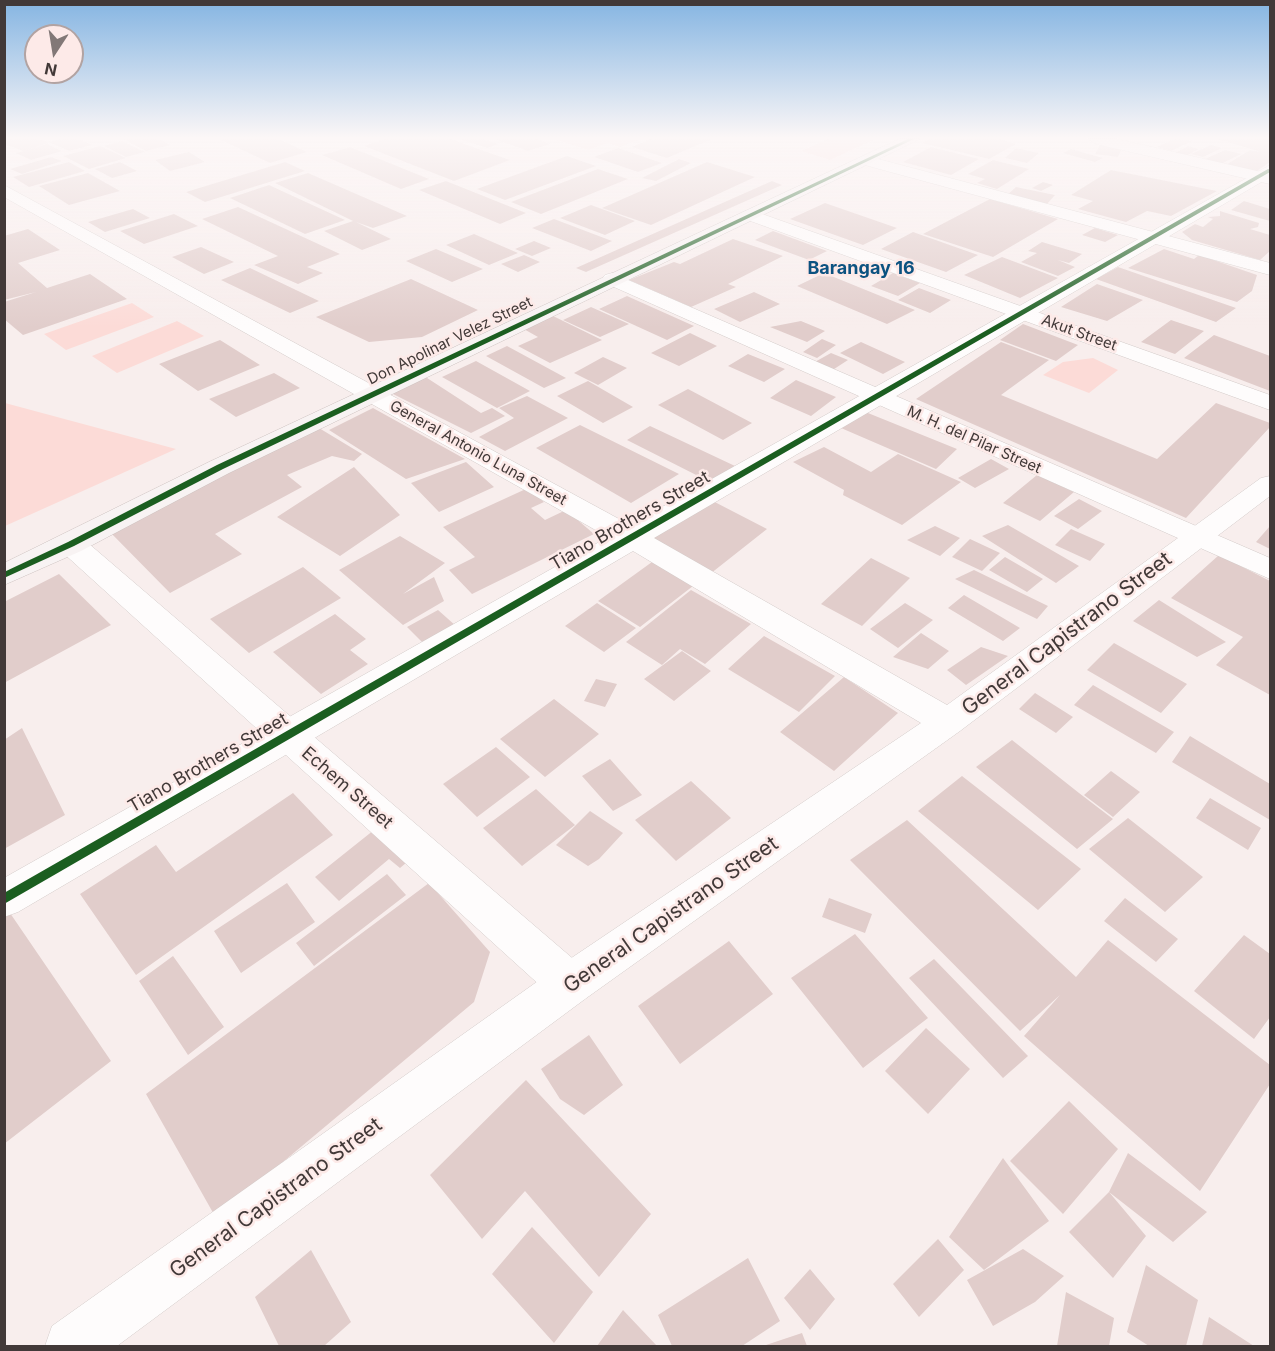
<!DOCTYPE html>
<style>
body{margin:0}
#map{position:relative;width:1275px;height:1351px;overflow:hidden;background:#f8eeed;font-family:Inter,sans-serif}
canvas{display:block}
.frame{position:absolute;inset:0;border:6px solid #423938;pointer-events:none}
.north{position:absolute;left:24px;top:24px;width:60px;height:60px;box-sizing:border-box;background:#fdeae8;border:2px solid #b2a3a2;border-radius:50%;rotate:192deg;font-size:16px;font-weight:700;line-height:24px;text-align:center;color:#423938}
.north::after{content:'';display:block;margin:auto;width:21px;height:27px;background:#827877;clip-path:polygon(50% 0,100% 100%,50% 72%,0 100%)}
</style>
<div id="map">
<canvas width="1275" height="1351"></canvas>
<div class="frame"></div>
<div class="north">N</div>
</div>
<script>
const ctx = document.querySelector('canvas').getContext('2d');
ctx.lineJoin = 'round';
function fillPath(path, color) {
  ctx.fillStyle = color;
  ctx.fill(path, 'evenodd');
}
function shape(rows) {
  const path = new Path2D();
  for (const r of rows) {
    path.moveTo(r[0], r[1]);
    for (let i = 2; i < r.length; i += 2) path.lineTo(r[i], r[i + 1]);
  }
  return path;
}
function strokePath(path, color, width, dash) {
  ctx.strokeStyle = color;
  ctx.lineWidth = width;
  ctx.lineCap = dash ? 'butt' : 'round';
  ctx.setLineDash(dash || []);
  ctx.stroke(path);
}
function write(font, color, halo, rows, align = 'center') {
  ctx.font = font + ' Inter,sans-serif';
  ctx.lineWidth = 5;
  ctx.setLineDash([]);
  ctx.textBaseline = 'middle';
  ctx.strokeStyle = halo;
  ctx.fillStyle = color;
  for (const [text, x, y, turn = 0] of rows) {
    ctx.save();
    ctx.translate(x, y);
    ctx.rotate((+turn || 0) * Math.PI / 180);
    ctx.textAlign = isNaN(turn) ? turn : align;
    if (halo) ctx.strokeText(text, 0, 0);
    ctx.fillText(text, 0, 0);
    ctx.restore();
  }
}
fillPath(shape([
 [554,139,640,139,620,147,608,143,588,150],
 [829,139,875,139,830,160,801,151],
 [132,303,154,317,66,350,44,334],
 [177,321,204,336,117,373,92,356],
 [1093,358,1118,370,1089,393,1043,375,1063,362],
 [4,403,5,403,176,449,5,526]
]), '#fcdbd7');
fillPath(shape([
 [11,139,39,139,48,143,25,151,47,144,62,151,31,160,16,153,23,151,4,144,4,141],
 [60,139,79,139,92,145,69,151,49,142],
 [123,139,159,139,170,145,146,151],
 [219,139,278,139,307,152,270,163],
 [385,139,450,139,510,160,454,181,364,146],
 [460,139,483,139,498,144,487,148],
 [495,139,536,139,550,144,528,151],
 [651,139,712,139,667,158,632,147],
 [929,139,1000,139,1016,144,989,159,922,143],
 [1174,139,1192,141,1171,151,1157,147],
 [1218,139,1270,139,1270,162,1253,174,1224,166,1250,150,1261,152],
 [122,141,145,152,126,157,104,146],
 [1100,145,1122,148,1118,157,1095,154],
 [1211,145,1222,148,1203,157,1191,154],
 [100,146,126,158,89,169,63,156],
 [1188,146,1199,149,1186,156,1175,153],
 [350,147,429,179,401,189,322,155],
 [931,147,979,159,951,175,903,162],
 [618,148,662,163,638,172,594,157],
 [1016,148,1039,153,1027,163,1005,158],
 [1071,149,1103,158,1095,162,1063,153],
 [1225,150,1241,154,1221,164,1205,159],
 [189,152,205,162,170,171,155,160],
 [567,156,596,166,505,200,477,189],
 [51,157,62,161,22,174,10,169],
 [679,159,691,163,656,181,642,178],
 [993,160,1029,169,997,189,977,183,985,179,968,174],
 [69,162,85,171,29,187,13,177],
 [120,162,137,171,112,178,95,169],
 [285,162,305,171,205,202,186,192],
 [707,162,755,177,651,225,602,208],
 [598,169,628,179,541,214,511,202],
 [1111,170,1217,191,1171,216,1147,211,1126,222,1078,209,1093,201,1071,195],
 [88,173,120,191,69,205,39,186],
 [308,173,407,216,373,228,356,222,391,239,362,250,324,231,353,221,275,183],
 [446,181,526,213,500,224,419,190],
 [772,181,782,185,586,272,576,268],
 [1043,182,1053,185,1041,191,1032,188],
 [269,185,345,220,305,234,230,198],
 [1016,187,1055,195,1047,204,1007,195],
 [990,199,1058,219,993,257,923,234],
 [1244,201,1270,209,1270,221,1231,210],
 [825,203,897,228,863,245,790,219],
 [591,205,635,221,605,235,560,218],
 [238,207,340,254,307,267,323,273,298,284,254,265,278,256,202,219],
 [133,209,150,218,105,232,88,222],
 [1220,211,1259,223,1258,227,1250,229,1270,235,1270,251,1260,260,1192,240,1182,232,1195,224,1203,227,1213,219,1208,217,1220,216],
 [174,214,198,226,144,244,120,231],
 [554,219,612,241,591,251,532,228],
 [1095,228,1118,235,1105,242,1082,235],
 [28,229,60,250,18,263,47,288,90,274,127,299,23,335,4,319,4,302,36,292,4,300,4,236],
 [773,231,827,251,809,260,755,240],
 [913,232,978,255,946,272,881,249],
 [474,234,518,253,489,265,446,245],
 [733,239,783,256,728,284,736,287,691,307,629,280,674,262,680,264],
 [534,241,551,248,532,256,515,249],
 [1042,242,1082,254,1069,263,1058,260,1075,267,1058,276,1021,262,1037,253,1028,251],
 [201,247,234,262,204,274,172,257],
 [436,249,483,269,452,282,406,261],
 [1164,249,1194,259,1199,255,1257,275,1252,291,1237,302,1128,268],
 [524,255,540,262,518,272,501,264],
 [1002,257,1058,278,1020,298,964,275],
 [1118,267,1236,308,1216,322,1096,279],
 [250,268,319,301,290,313,221,280],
 [824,273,915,310,887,324,797,286],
 [893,273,920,283,898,296,871,286],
 [411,279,478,310,422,337,369,342,316,317],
 [1097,284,1143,300,1107,321,1061,307],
 [919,288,951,300,930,313,898,300],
 [754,292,780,304,740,322,714,309],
 [627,296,694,326,667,340,599,309],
 [591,307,629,324,600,337,563,320],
 [551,315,602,340,550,363,518,346,538,337,522,328],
 [1171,320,1204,331,1175,354,1141,342],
 [801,321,825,331,807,342,770,327],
 [1023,324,1078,345,1056,361,1000,340],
 [690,333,717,346,679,366,651,353],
 [1214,335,1270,356,1270,391,1184,358],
 [822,339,836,345,817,358,803,352],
 [220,340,260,365,198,391,159,364],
 [861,342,905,362,883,374,840,353],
 [1001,342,1049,360,1001,395,1157,459,1216,403,1270,423,1270,427,1186,518,916,399],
 [507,346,566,378,544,388,486,356],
 [831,353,848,360,831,371,813,363],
 [748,354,785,369,764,382,728,366],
 [603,357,627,368,598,385,574,373],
 [476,361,530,391,497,408,442,377],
 [274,373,300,388,236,417,209,399],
 [424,376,481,413,492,408,505,416,471,433,389,392],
 [796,380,836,397,811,416,770,398],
 [588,381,633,407,603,423,557,396],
 [688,389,752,423,723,440,658,405],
 [527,396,568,418,505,451,479,437,514,418,499,408],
 [373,408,465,459,406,479,329,430],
 [863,411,957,449,936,469,841,428],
 [580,425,679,474,631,503,536,448],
 [650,426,735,466,712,483,627,440],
 [319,428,362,454,354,461,332,456,287,475,302,487,215,534,242,554,170,593,108,530],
 [824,447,871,472,898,454,961,482,902,525,843,495,844,490,793,462],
 [991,459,1009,469,975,488,958,478],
 [466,462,494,487,439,512,411,483],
 [354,467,400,515,340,556,277,517],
 [1037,475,1074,492,1040,521,1003,503],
 [528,488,544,502,531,508,545,520,566,510,594,534,472,594,449,570,475,557,443,527],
 [705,497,767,529,710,574,647,539],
 [1079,499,1102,511,1078,529,1054,516],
 [1008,525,1079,566,1056,583,982,536],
 [935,526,960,538,940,556,907,540],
 [1270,526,1270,549,1256,542],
 [1071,529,1105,544,1090,561,1055,545],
 [400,536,445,563,403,594,434,577,444,601,403,625,339,570],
 [970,539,1000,553,982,571,952,557],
 [1219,555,1270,581,1270,695,1216,665,1243,637,1171,598],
 [1005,557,1043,579,1027,592,989,570],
 [871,558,910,578,862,626,821,604],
 [652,562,693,586,640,627,598,601],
 [303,567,341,598,249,653,210,619],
 [974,570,1048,606,1037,619,955,579],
 [59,574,111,625,4,683,4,602],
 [691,590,751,624,705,664,680,649,662,665,626,642],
 [964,595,1020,628,1003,641,948,608],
 [1159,600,1226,642,1197,657,1133,621],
 [597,603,636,628,604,652,565,626],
 [905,603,933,620,898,648,870,629],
 [438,610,456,626,424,644,407,627],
 [335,614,366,639,350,650,368,664,321,694,273,652],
 [921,633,949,651,928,669,893,657],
 [764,636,835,676,799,712,728,669],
 [1114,643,1187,684,1161,713,1087,670],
 [981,647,1008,656,966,685,947,670],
 [682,651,711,671,674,701,644,679],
 [844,677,898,713,834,771,780,732],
 [596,679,617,684,605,707,584,701],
 [1093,685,1174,732,1156,753,1074,705],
 [1035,693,1073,717,1056,733,1019,709],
 [554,699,599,734,545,777,500,739],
 [22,728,65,815,4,849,4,740],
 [1190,736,1270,784,1270,820,1172,762],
 [1012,740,1079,793,1113,819,1077,849,976,767],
 [496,747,530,777,477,817,443,784],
 [610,759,642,795,613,811,582,776],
 [1111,771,1140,792,1113,817,1084,795],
 [962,776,1081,869,1038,910,918,811],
 [691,781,731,818,676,861,635,820],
 [536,789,575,825,522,866,483,828],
 [293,793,333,835,136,975,80,894,156,845,176,872],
 [1210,798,1261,828,1248,850,1196,818],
 [590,811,623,833,599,859,588,866,556,845],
 [1128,818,1203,877,1165,912,1089,849],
 [907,820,1076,977,1108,940,1270,1065,1270,1084,1200,1191,1024,1036,1060,995,1020,1031,850,860],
 [379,826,413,857,400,868,389,859,339,901,315,877],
 [387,874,406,895,314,966,296,943],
 [287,883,315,922,241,973,214,931],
 [429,883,490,952,474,1002,216,1218,146,1094],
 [829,898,872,914,865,933,822,917],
 [1125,898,1178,939,1156,962,1104,921],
 [10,913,111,1061,4,1144,4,917],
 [855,934,928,1018,863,1068,791,978],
 [1244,935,1270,954,1270,1017,1254,1039,1194,991],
 [729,941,773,994,680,1064,638,1006],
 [173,956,224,1027,188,1055,139,981],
 [934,959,1028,1056,1003,1078,909,978],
 [926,1028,970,1069,928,1114,885,1071],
 [589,1035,623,1085,584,1115,560,1099,541,1069],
 [526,1080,651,1214,599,1277,525,1191,482,1239,430,1175],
 [1069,1101,1118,1149,1063,1214,1010,1161],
 [1128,1153,1207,1212,1173,1242,1109,1192],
 [1003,1158,1049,1221,984,1270,949,1237],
 [1109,1192,1146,1236,1113,1278,1069,1232],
 [532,1227,593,1292,554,1343,492,1274],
 [938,1239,964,1270,919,1317,893,1284],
 [1023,1249,1064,1276,1035,1302,993,1326,967,1280],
 [311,1250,351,1322,324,1346,279,1346,255,1297],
 [748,1258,780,1321,742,1346,672,1346,658,1315],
 [1146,1265,1198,1300,1186,1346,1149,1346,1127,1332],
 [810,1269,835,1299,810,1330,784,1298],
 [1066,1292,1114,1318,1109,1346,1057,1346],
 [623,1310,657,1346,597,1346],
 [1209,1317,1254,1346,1202,1346],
 [802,1333,807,1346,763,1346]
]), '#e1cdcb');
const street = shape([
 [1088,139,1117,139,1270,174,1270,184,1096,144,1088,139],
 [867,156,1270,263,1270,275,861,164,859,161,867,156],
 [751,210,1270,395,1270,410,745,219,742,215,745,211,751,210],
 [612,273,1270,558,1270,579,605,283,602,279,605,275,612,273],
 [71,535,81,537,585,969,592,984,585,999,570,1005,555,999,61,551,57,544,61,537,71,535]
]);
const secondary = shape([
 [1270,165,1270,177,654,538,947,705,1261,478,1270,476,1270,496,960,731,585,999,117,1346,45,1346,52,1326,555,969,921,723,633,551,18,912,4,917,4,878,608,537,4,197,4,185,630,525,1270,165]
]);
const primary = shape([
 [899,139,920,139,229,473,81,551,4,585,4,563,211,461,899,139]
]);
strokePath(street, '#d3cbc9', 1);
strokePath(secondary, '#d3cbc9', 1);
strokePath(primary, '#cdc2c0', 1);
fillPath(street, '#fefcfc');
fillPath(secondary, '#fefcfc');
fillPath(primary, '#f8f3f3');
fillPath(shape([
 [908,139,914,139,223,469,74,546,4,578,4,572,68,542,217,465,908,139],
 [1268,169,1270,169,1270,172,4,904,4,893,1268,169]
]), '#1b5e20');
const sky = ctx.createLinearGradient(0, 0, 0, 328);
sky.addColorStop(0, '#85b5e2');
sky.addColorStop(0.42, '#fcf7f7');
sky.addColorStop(1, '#fcf7f700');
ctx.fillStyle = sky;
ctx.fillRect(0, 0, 1275, 328);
write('15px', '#423938', '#fdeae8', [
 ["Akut Street",1079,333,20],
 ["Don Apolinar Velez Street",450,341,-26],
 ["M. H. del Pilar Street",974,440,24],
 ["General Antonio Luna Street",478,453,29]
]);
write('bold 18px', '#0c5280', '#fdeae8', [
 ["Barangay 16",861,269]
]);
write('18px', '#423938', '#fdeae8', [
 ["Tiano Brothers Street",630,521,-30],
 ["Tiano Brothers Street",208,763,-30],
 ["Echem Street",347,788,41]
]);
write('21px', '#423938', '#fdeae8', [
 ["General Capistrano Street",1067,634,-37],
 ["General Capistrano Street",671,915,-35],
 ["General Capistrano Street",276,1198,-36]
]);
</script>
